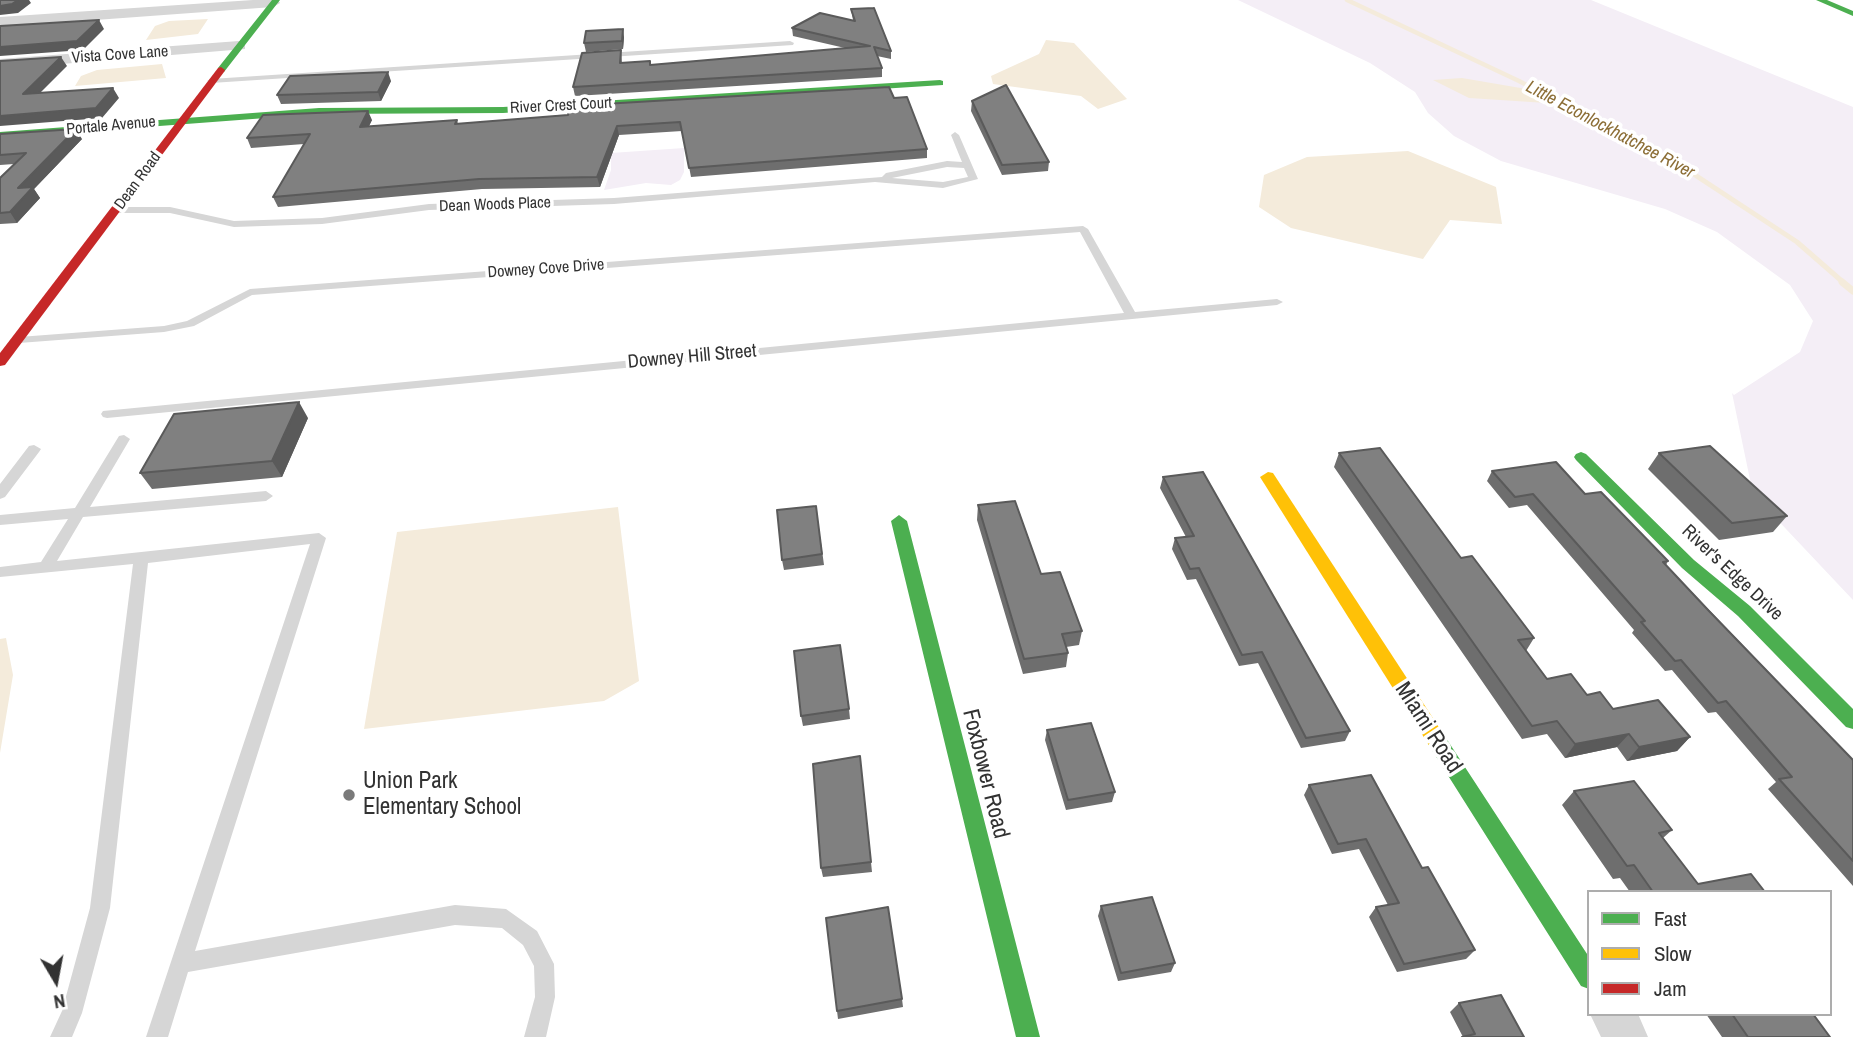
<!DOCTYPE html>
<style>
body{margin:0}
#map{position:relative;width:1853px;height:1037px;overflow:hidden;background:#fff;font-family:"Archivo Narrow",sans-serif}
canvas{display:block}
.legend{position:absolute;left:1587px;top:890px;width:245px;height:126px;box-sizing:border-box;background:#fff;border:2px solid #adadad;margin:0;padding:9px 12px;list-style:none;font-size:21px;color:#323232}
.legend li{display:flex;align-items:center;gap:14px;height:35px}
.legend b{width:35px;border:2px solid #adadad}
.north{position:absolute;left:21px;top:946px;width:70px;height:70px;-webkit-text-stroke:5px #fff;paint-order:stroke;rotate:170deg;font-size:19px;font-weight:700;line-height:28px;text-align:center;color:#323232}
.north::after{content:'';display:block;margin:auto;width:24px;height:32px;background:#323232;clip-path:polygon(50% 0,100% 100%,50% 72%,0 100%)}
</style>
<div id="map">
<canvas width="1853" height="1037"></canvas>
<ul class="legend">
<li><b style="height:9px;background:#4caf50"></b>Fast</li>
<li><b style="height:9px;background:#ffc107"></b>Slow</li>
<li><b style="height:9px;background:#c62828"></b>Jam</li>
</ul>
<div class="north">N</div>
</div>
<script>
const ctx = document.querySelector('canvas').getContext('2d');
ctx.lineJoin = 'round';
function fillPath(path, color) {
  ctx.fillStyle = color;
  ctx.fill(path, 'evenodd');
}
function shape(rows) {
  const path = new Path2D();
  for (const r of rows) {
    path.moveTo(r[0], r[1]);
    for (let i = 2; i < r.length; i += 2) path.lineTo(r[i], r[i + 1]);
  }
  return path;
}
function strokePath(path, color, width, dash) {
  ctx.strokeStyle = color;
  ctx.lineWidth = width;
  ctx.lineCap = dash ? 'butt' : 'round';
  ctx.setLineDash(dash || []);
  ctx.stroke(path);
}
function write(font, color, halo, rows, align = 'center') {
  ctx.font = font + ' "Archivo Narrow",sans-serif';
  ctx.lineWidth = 7;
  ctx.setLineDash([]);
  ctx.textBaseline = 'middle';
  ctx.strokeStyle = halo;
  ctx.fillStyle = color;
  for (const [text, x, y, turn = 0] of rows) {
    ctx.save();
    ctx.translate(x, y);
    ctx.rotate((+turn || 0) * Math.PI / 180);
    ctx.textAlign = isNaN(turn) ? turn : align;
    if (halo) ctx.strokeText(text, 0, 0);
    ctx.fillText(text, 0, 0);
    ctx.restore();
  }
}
fillPath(shape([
 [1238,0,1591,0,1853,107,1853,600,1753,494,1732,393,1734,395,1800,352,1813,321,1790,285,1717,232,1665,209,1501,161,1454,136,1428,113,1415,92,1370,63],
 [684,148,684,172,680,180,671,185,646,183,604,190,611,170,611,153]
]), '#f4eef6');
fillPath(shape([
 [208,19,198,34,146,40,155,26,169,21],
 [1046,40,1074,43,1127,99,1098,109,1081,96,993,84,991,76,1039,54],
 [162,64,166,78,75,86,81,76,97,70],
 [1462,78,1538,91,1562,104,1469,98,1433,80],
 [1408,151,1496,187,1502,224,1450,220,1423,259,1291,228,1259,207,1264,175,1307,157],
 [618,507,639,681,604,701,364,729,397,532],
 [6,638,13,675,0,753,0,639]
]), '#f4ebdb');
strokePath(shape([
 [1347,0,1519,81,1604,126]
]), '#f4ebdb', 4.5);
strokePath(shape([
 [1601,125,1692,173,1797,242,1844,283]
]), '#f4ebdb', 5);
strokePath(shape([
 [1842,282,1853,291]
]), '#f4ebdb', 7);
fillPath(shape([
 [790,41,794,43,793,45,211,83,207,81,211,79,790,41],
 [955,132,959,135,978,179,943,188,875,182,614,204,429,210,322,224,234,227,170,213,116,213,111,210,116,207,170,207,234,221,322,218,429,204,614,198,882,177,886,173,947,161,962,162,951,135,955,132],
 [947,167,964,168,968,177,943,182,892,178,947,167],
 [1083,226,1088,229,1135,312,1277,299,1283,302,1277,305,107,418,103,417,101,414,103,411,1124,313,1080,232,252,295,194,326,164,332,19,343,13,340,19,337,164,326,187,321,250,289,1083,226],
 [124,435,130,439,90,507,266,491,273,496,266,501,83,517,57,561,319,533,326,538,195,951,455,905,506,909,537,931,554,964,555,997,546,1037,524,1037,535,997,534,966,523,945,502,928,455,925,188,972,168,1037,146,1037,310,544,148,563,110,908,82,1013,72,1037,50,1037,62,1011,90,908,133,564,0,577,0,567,41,562,68,519,0,525,0,515,75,508,119,436,124,435],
 [34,445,41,449,39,452,5,497,0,499,0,484,29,446,34,445]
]), '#d6d6d6');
fillPath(shape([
 [253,0,278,0,280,3,273,7,0,27,0,17,253,0],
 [239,41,245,43,245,49,0,69,0,59,239,41],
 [1590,1014,1638,1014,1648,1037,1601,1037,1590,1014]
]), '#d6d6d6');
fillPath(shape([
 [272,0,280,0,224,72,218,72,218,68,272,0],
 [1816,0,1827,0,1853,11,1853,16,1816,0],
 [940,80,943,81,943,85,503,113,319,114,0,138,0,132,319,108,503,107,940,80],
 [1581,452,1586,454,1694,560,1750,606,1853,709,1853,729,1846,727,1738,616,1682,568,1576,460,1574,457,1576,454,1581,452],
 [899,515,907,521,1040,1037,1016,1037,891,521,899,515],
 [1437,733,1444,735,1589,957,1589,989,1581,986,1430,747,1427,741,1430,735,1437,733]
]), '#4caf50');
fillPath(shape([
 [1268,472,1273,473,1444,735,1447,741,1444,747,1437,749,1430,747,1260,477,1268,472]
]), '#ffc107');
fillPath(shape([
 [221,67,225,70,224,72,5,365,0,366,0,353,218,68,221,67]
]), '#c62828');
fillPath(shape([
 [851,9,891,51,891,59,877,56,882,68,882,77,575,96,573,87,621,50,622,63,650,61,651,65,845,48,793,36,792,28,853,20],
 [624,37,623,49,586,52,584,43],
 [391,81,381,101,281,104,277,95],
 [894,98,927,149,927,158,691,177,682,131,619,135,600,187,482,189,278,207,273,197,304,144,251,148,247,138,372,120,368,127,457,120,458,124],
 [972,101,1049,162,1048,171,1002,175,971,111],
 [0,134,82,139,34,189,40,198,17,223,0,224,0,178,14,164,0,165],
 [308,418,282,477,152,489,140,473],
 [1339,453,1461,558,1534,638,1526,651,1547,679,1587,695,1613,709,1690,737,1677,751,1627,761,1617,747,1565,758,1547,734,1522,739,1334,467],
 [1659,453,1787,516,1773,532,1719,540,1648,469],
 [1492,471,1585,494,1668,561,1666,565,1853,760,1853,886,1768,789,1776,782,1716,712,1708,713,1672,670,1665,671,1632,633,1634,630,1527,505,1509,508,1487,481],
 [1163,477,1350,731,1345,741,1301,748,1258,663,1239,666,1196,579,1187,580,1172,549,1175,538,1186,537,1160,488],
 [978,505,1041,574,1082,631,1079,645,1066,647,1068,653,1066,667,1023,674,977,520],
 [816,506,824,565,784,570,782,560],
 [849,709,850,719,803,726,801,716],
 [1047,730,1115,792,1112,802,1066,810,1045,740],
 [860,756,872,872,823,877,821,868],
 [1309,785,1422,868,1475,950,1466,959,1397,972,1369,917,1376,907,1388,905,1359,849,1332,854,1304,795],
 [1574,791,1672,830,1663,838,1698,884,1765,892,1630,892,1620,878,1613,879,1562,805],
 [1101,906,1175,963,1171,972,1118,981,1098,916],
 [902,999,903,1007,838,1019,837,1011],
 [1459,1003,1524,1037,1463,1037,1450,1012],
 [1706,1014,1813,1014,1830,1037,1722,1037]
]), '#6e6e6e');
fillPath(shape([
 [18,0,29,0,31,3,18,13,0,15,0,6],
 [99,20,104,29,83,50,0,56,0,47],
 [623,29,624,37,623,49,622,41],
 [61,57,67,66,29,104,23,94],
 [388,72,391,81,381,101,378,92],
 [113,88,119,98,102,118,0,126,0,116],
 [368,111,372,120,364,137,360,127],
 [617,126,619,135,600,187,597,177],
 [76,129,82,139,34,189,40,198,17,223,10,212,18,188],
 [299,402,308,418,282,477,272,461],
 [1629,734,1617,747,1565,758,1575,744],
 [1690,737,1677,751,1627,761,1639,747]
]), '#5a5a5a');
const building = shape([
 [0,0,18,0,12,4,0,6,0,0],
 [874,8,891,51,874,47,882,68,573,87,582,53,621,50,620,63,650,61,650,65,870,46,792,28,820,13,855,21,851,9,874,8],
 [99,20,77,41,0,47,0,26,99,20],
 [623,29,622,41,584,43,586,31,623,29],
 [61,57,23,94,113,88,96,108,0,116,0,61,61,57],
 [388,72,378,92,277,95,290,76,388,72],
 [1006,85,1049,162,1002,165,972,101,1006,85],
 [889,87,894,98,907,97,927,149,689,168,680,122,617,126,597,177,479,179,273,197,310,134,247,138,263,115,368,111,360,127,457,120,455,124,568,115,570,106,889,87],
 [76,129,18,188,33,187,10,212,0,213,0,178,26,153,0,155,0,134,76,129],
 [299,402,272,461,140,473,174,414,299,402],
 [1710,446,1787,516,1732,523,1659,453,1710,446],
 [1380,448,1461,558,1472,556,1534,638,1518,640,1547,679,1571,674,1587,695,1600,692,1613,709,1658,700,1690,737,1639,747,1629,734,1575,744,1557,721,1532,726,1339,453,1380,448],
 [1556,462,1585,494,1601,492,1668,561,1663,562,1709,611,1853,760,1853,861,1779,779,1792,777,1726,701,1718,703,1681,660,1675,661,1641,622,1645,621,1533,494,1515,497,1492,471,1556,462],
 [1203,472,1350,731,1306,738,1262,652,1242,655,1199,568,1190,569,1175,538,1194,536,1163,477,1203,472],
 [1015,501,1041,574,1060,572,1082,631,1062,634,1068,653,1024,659,978,505,1015,501],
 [816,506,822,554,782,560,777,510,816,506],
 [840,645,849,709,801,716,794,651,840,645],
 [1091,723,1115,792,1068,800,1047,730,1091,723],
 [860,756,871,862,821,868,813,764,860,756],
 [1371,775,1422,868,1428,867,1475,950,1404,964,1376,907,1399,903,1366,839,1338,844,1309,785,1371,775],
 [1634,781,1672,830,1659,833,1698,884,1751,874,1765,892,1653,892,1634,865,1627,866,1574,791,1634,781],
 [1152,897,1175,963,1121,973,1101,906,1152,897],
 [888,907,902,999,837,1011,826,918,888,907],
 [1501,995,1524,1037,1462,1037,1475,1034,1459,1003,1501,995],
 [1732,1014,1813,1014,1830,1037,1748,1037,1732,1014]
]);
fillPath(building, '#808080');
strokePath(building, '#5a5a5a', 2);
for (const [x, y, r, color] of [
 [349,795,7,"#7a7a7a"]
]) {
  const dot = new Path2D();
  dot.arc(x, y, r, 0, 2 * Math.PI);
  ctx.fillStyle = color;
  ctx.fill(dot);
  strokePath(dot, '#fff', 2.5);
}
write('16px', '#323232', '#fff', [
 ["Vista Cove Lane",120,55,-4],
 ["River Crest Court",561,106,-3],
 ["Portale Avenue",111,126,-5],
 ["Dean Road",138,181,-54],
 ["Dean Woods Place",495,205,-2],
 ["Downey Cove Drive",546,269,-4]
]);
write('italic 18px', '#8c6e36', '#fff', [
 ["Little Econlockhatchee River",1610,130,28]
]);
write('19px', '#323232', '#fff', [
 ["Downey Hill Street",692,357,-5],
 ["River's Edge Drive",1732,573,43]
]);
write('23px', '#323232', '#fff', [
 ["Miami Road",1428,728,57],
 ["Foxbower Road",985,774,76]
]);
write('23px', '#323232', '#fff', [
 ["Union Park",363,782],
 ["Elementary School",363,808]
], 'left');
</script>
